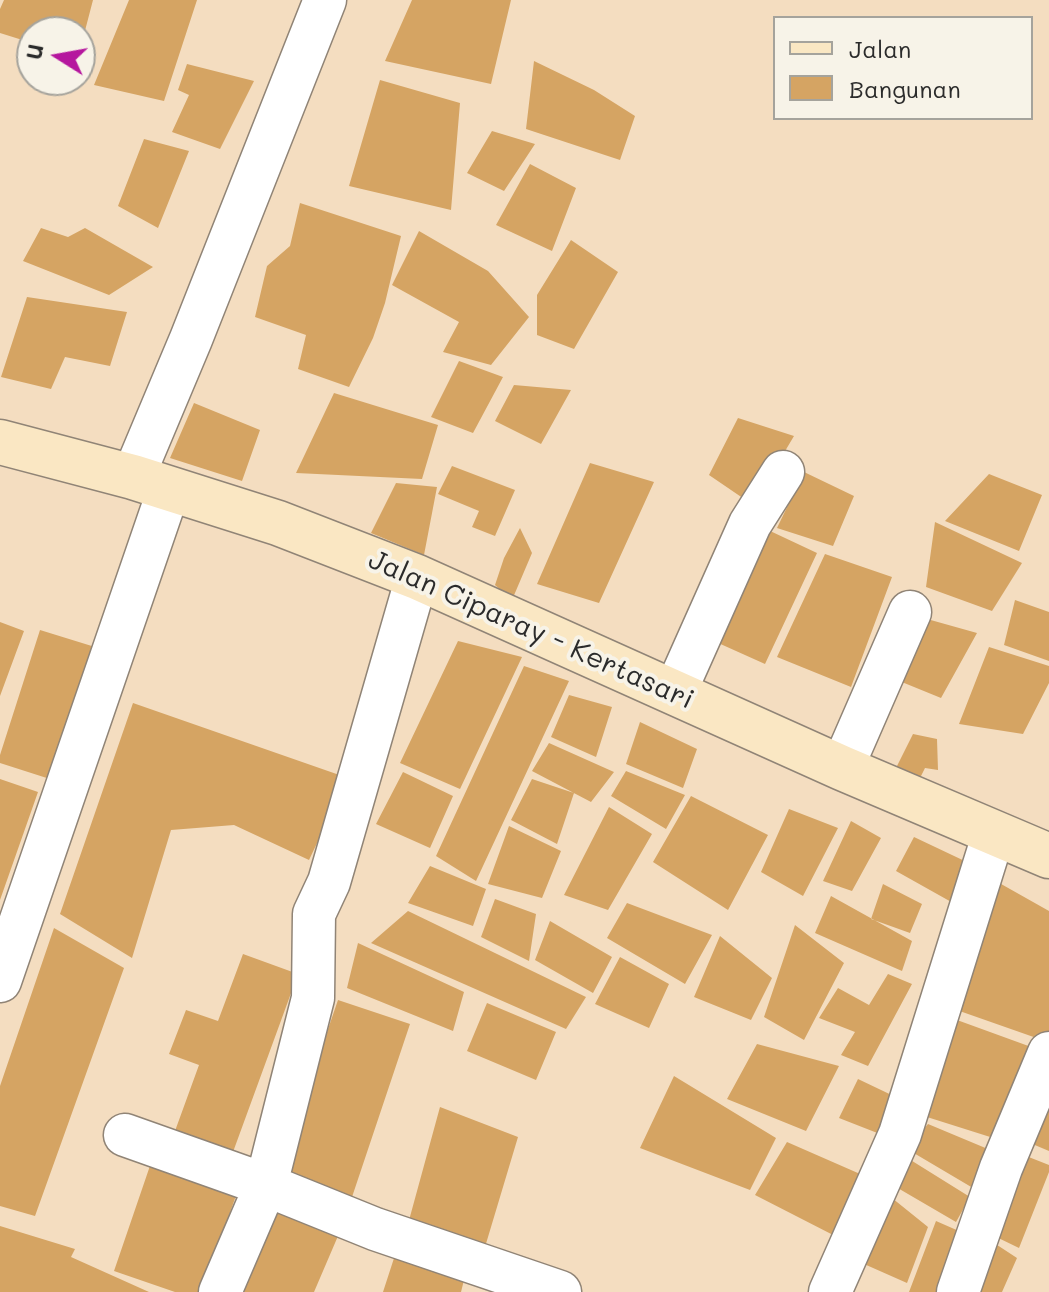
<!DOCTYPE html>
<style>
body{margin:0}
#map{position:relative;width:1049px;height:1292px;overflow:hidden;background:#f4ddc0;font-family:Mali,sans-serif}
canvas{display:block}
.legend{position:absolute;left:773px;top:16px;width:260px;height:104px;box-sizing:border-box;background:#f7f3e8;border:2px solid #a5a39c;margin:0;padding:10px 14px;list-style:none;font-size:24px;color:#2b2b2b}
.legend li{display:flex;align-items:center;gap:16px;height:40px}
.legend b{width:40px;border:2px solid #a5a39c}
.north{position:absolute;left:16px;top:16px;width:80px;height:80px;box-sizing:border-box;background:#f7f3e8;border:2px solid #a5a39c;border-radius:50%;rotate:281deg;font-size:22px;font-weight:700;line-height:32px;text-align:center;color:#2b2b2b}
.north::after{content:'';display:block;margin:auto;width:28px;height:36px;background:#b5179e;clip-path:polygon(50% 0,100% 100%,50% 72%,0 100%)}
</style>
<div id="map">
<canvas width="1049" height="1292"></canvas>
<ul class="legend">
<li><b style="height:10px;background:#fae7c3"></b>Jalan</li>
<li><b style="height:22px;background:#d5a463"></b>Bangunan</li>
</ul>
<div class="north">U</div>
</div>
<script>
const ctx = document.querySelector('canvas').getContext('2d');
ctx.lineJoin = 'round';
function fillPath(path, color) {
  ctx.fillStyle = color;
  ctx.fill(path, 'evenodd');
}
function shape(rows) {
  const path = new Path2D();
  for (const r of rows) {
    path.moveTo(r[0], r[1]);
    for (let i = 2; i < r.length; i += 2) path.lineTo(r[i], r[i + 1]);
  }
  return path;
}
function strokePath(path, color, width, dash) {
  ctx.strokeStyle = color;
  ctx.lineWidth = width;
  ctx.lineCap = dash ? 'butt' : 'round';
  ctx.setLineDash(dash || []);
  ctx.stroke(path);
}
function write(font, color, halo, rows, align = 'center') {
  ctx.font = font + ' Mali,sans-serif';
  ctx.lineWidth = 8;
  ctx.setLineDash([]);
  ctx.textBaseline = 'middle';
  ctx.strokeStyle = halo;
  ctx.fillStyle = color;
  for (const [text, x, y, turn = 0] of rows) {
    ctx.save();
    ctx.translate(x, y);
    ctx.rotate((+turn || 0) * Math.PI / 180);
    ctx.textAlign = isNaN(turn) ? turn : align;
    if (halo) ctx.strokeText(text, 0, 0);
    ctx.fillText(text, 0, 0);
    ctx.restore();
  }
}
fillPath(shape([
 [4,0,93,0,81,46,80,32,32,32,32,43,0,33,0,9],
 [129,0,197,0,164,101,94,85],
 [412,0,511,0,491,84,385,61],
 [534,61,594,90,635,116,620,160,526,129],
 [187,64,254,81,220,149,172,132,189,95,178,90],
 [380,80,460,103,451,210,349,186],
 [492,131,535,144,504,191,467,173],
 [144,139,189,151,158,228,118,206],
 [530,164,576,188,552,251,496,225],
 [300,203,401,236,385,303,373,338,349,387,298,369,306,335,255,317,267,266,290,246],
 [41,228,68,237,85,228,153,267,109,295,23,261],
 [419,231,488,271,529,317,491,365,443,352,459,322,392,285],
 [571,240,618,272,574,349,537,335,537,295],
 [27,297,127,312,110,366,65,357,51,389,1,377],
 [459,361,503,377,473,433,431,417],
 [514,385,571,390,541,444,495,421],
 [334,393,438,425,422,479,296,473],
 [194,403,260,430,242,481,170,458],
 [738,418,794,436,753,505,709,475],
 [590,463,654,482,599,603,537,584],
 [452,466,515,490,495,536,472,527,479,511,438,494],
 [804,472,854,496,833,546,777,528],
 [989,474,1042,495,1019,551,945,521],
 [396,483,437,487,424,555,371,533],
 [935,522,1022,563,992,611,926,587],
 [520,528,532,553,512,600,495,585,504,558],
 [768,530,817,553,765,664,716,642],
 [825,554,892,577,851,687,777,657],
 [1015,600,1049,612,1049,661,1004,645],
 [920,617,977,633,941,698,892,678],
 [0,622,24,631,0,696],
 [40,630,95,647,53,780,0,763,0,755],
 [458,641,522,657,460,789,400,763],
 [989,647,1049,666,1049,683,1023,734,959,724],
 [524,666,569,681,476,881,436,856],
 [569,695,612,707,596,757,551,737],
 [133,703,348,778,309,860,234,825,171,830,132,958,60,914],
 [640,722,697,749,683,788,626,764],
 [913,734,937,739,938,770,925,768,919,780,896,768],
 [549,743,614,772,591,802,532,771],
 [626,771,685,795,666,829,611,796],
 [403,772,453,796,430,848,376,824],
 [0,779,38,792,0,900],
 [532,779,574,793,557,844,511,820],
 [691,796,768,835,728,910,653,862],
 [609,807,652,834,608,910,564,895],
 [789,809,838,828,803,896,761,872],
 [851,821,881,838,852,891,823,881],
 [509,826,561,851,542,898,488,884],
 [914,837,971,864,962,908,896,871],
 [430,866,486,889,473,926,408,903],
 [994,880,1049,911,1049,1031,1045,1041,951,1008],
 [883,884,922,904,910,933,871,919],
 [831,896,912,941,902,971,815,933],
 [495,899,536,914,529,961,481,937],
 [627,903,712,935,685,984,607,938],
 [408,911,586,997,566,1029,371,943],
 [550,921,612,957,593,993,535,960],
 [795,925,844,963,804,1040,764,1017],
 [54,928,124,968,35,1216,0,1206,0,1086],
 [720,936,772,978,751,1020,694,997],
 [358,943,464,992,453,1031,347,988],
 [243,954,298,974,233,1152,175,1131,199,1065,169,1054,186,1010,218,1021],
 [620,957,669,984,649,1028,595,1004],
 [888,974,912,984,868,1066,841,1055,855,1032,819,1018,838,988,869,1005],
 [338,1000,410,1024,350,1203,277,1178],
 [487,1003,556,1032,536,1080,467,1051],
 [957,1020,1045,1052,1006,1142,927,1117],
 [757,1044,839,1066,806,1131,727,1099],
 [674,1076,776,1138,750,1190,640,1148],
 [858,1079,902,1100,885,1136,839,1118],
 [1049,1097,1049,1151,1030,1143],
 [440,1107,518,1137,482,1257,408,1224],
 [928,1124,995,1152,978,1191,907,1149],
 [787,1142,867,1177,837,1237,755,1195],
 [1016,1152,1049,1165,1049,1172,1019,1248,986,1232],
 [153,1157,239,1187,202,1292,175,1292,114,1271],
 [909,1159,970,1197,956,1222,896,1187],
 [892,1198,928,1227,907,1283,855,1260],
 [273,1208,338,1236,314,1292,237,1292],
 [936,1221,968,1235,943,1292,909,1292],
 [0,1226,75,1249,71,1257,149,1292,0,1292],
 [988,1239,1017,1258,1002,1292,963,1292],
 [396,1252,465,1276,461,1292,383,1292]
]), '#d5a463');
const street = shape([
 [133,477,191,339,325,0],
 [675,692,750,524,783,472],
 [842,768,910,612],
 [0,981,169,489],
 [125,1135,266,1185,375,1229,560,1292],
 [220,1292,266,1185,313,998,314,914,329,882,417,577],
 [830,1292,900,1134,994,833],
 [958,1292,1001,1168,1049,1053]
]);
const secondary = shape([
 [0,442,133,477,278,523,417,577,842,768,1049,856]
]);
strokePath(street, '#908476', 45);
strokePath(secondary, '#908476', 47);
strokePath(street, '#fff', 42);
strokePath(secondary, '#fae7c3', 44);
write('28px', '#2b2b2b', '#f7f3e8', [
 ["Jalan Ciparay - Kertasari",531,630,24]
]);
</script>
